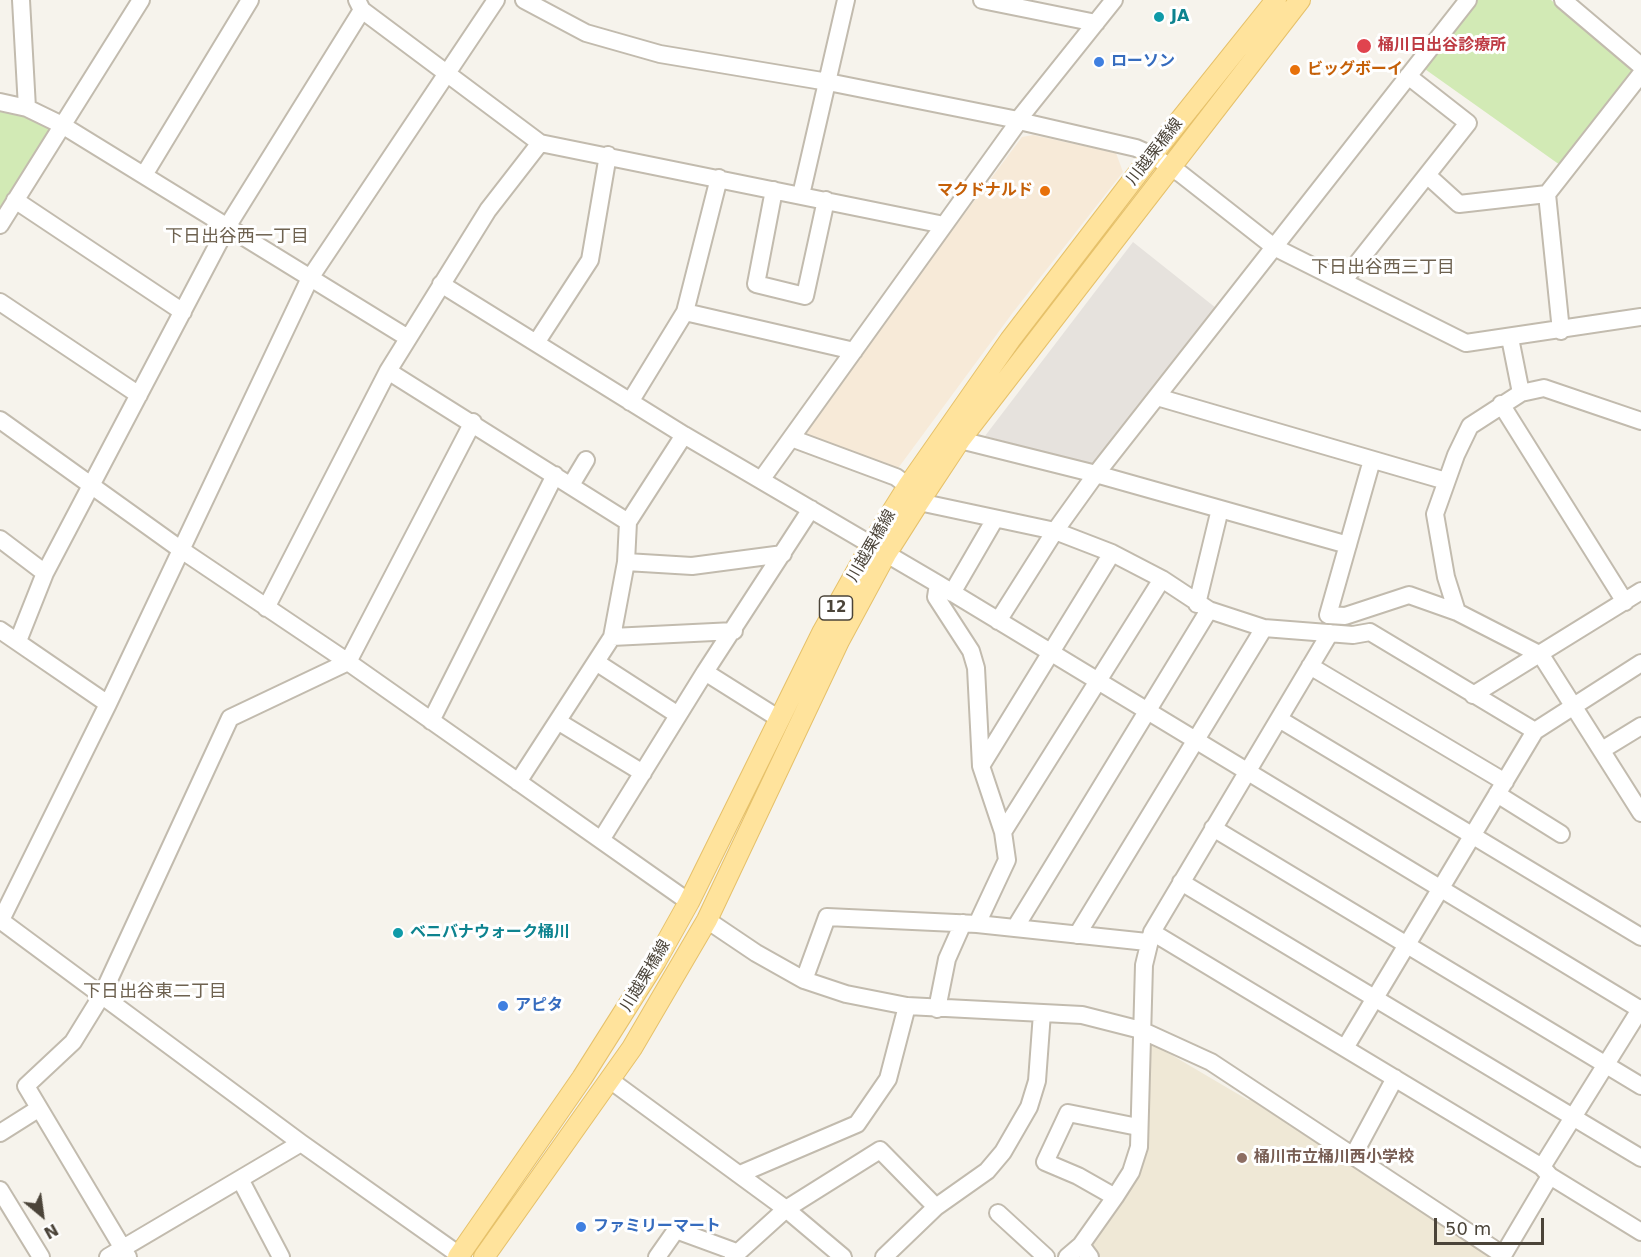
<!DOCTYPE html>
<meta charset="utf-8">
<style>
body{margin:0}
#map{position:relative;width:1641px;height:1257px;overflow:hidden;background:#f6f3ec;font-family:"DejaVu Sans",sans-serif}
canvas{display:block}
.north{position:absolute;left:12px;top:1185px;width:60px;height:60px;-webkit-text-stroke:4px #fff;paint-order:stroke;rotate:151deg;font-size:16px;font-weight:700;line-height:24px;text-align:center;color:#4b4439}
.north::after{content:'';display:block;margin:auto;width:21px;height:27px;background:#4b4439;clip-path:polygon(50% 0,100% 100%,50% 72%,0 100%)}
.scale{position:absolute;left:1434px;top:1218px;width:110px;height:27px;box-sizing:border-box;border:3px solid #4b4439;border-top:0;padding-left:8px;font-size:18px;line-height:21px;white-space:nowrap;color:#4b4439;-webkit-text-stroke:4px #fff;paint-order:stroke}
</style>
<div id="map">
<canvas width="1641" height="1257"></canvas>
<div class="north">N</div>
<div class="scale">50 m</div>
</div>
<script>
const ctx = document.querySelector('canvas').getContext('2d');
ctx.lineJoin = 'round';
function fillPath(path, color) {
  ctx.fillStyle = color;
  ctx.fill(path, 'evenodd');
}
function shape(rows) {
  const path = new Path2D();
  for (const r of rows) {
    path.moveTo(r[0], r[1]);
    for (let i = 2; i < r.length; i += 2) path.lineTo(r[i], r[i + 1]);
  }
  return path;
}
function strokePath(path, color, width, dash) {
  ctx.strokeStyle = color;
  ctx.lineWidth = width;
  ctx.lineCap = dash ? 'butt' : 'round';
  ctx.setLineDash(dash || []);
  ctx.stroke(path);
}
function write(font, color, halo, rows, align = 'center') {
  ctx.font = font + ' "DejaVu Sans","Noto Sans JP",sans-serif';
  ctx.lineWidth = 6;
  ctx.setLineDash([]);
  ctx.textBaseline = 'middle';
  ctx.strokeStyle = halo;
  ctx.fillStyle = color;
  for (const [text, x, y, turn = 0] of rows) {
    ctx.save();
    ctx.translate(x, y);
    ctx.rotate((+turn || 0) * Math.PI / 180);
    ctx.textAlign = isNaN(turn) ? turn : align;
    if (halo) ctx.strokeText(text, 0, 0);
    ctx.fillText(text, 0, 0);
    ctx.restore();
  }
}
fillPath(shape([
 [1033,135,1116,153,1123,172,1014,311,896,471,799,435,1022,137]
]), '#f7ead8');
fillPath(shape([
 [1133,242,1216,308,1091,465,985,436]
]), '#e6e2dd');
fillPath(shape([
 [1153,1044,1248,1100,1255,1099,1492,1257,1100,1257,1092,1245,1137,1179,1147,1136,1145,1048]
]), '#efe8d6');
fillPath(shape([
 [1475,0,1551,0,1635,70,1560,165,1422,67],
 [0,109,33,115,50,124,50,131,0,213]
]), '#d2eab5');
const minor = shape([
 [21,0,27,108],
 [357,0,362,10,540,143],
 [524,0,586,33,660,54,828,82,1018,120,1114,0],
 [982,0,1096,23],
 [1563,0,1641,66],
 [0,102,27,108,62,125,408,338],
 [144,175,250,0],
 [1427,175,1459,204,1547,194],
 [774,190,756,284,805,296,826,200],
 [801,195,846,0],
 [15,200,183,312],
 [0,225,141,0],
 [1344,280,1468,123,1408,76],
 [441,284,684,435,938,584,1641,1010],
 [0,302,139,395],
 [685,312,854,351],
 [1561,331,1547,194,1641,74],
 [1510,338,1521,393],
 [536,343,590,260,608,155],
 [388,371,628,522],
 [1157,397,1446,481],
 [630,402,685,312,719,178],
 [1501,404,1625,602],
 [0,420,180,549,348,662,689,902],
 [1641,421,1544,388,1521,393,1470,426,1456,455,1435,514,1446,577,1457,612,1541,655,1641,813],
 [791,438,896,477,908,486],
 [960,440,1096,474,1348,545],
 [1372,460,1328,615,1345,616,1409,595,1457,612],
 [761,480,1019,121,1136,148,1152,155,1181,174,1274,247,1466,343,1641,317],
 [571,485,586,460],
 [919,502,1055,531,1112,553,1162,579,1209,610,1264,628,1353,635,1370,632,1535,731],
 [0,539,45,573],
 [626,562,692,566,783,554],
 [938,584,936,597,971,651,976,668,981,766,1003,832],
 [952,593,995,519],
 [1197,604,1220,509],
 [266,608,388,371,488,210,540,143,944,225],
 [998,621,1055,531,1096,474,1468,0],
 [0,630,108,704],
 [612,637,734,631],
 [18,641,45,573,227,227,362,10],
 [596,662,678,715],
 [1310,666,1505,782],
 [705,672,778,718],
 [1473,695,1641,591],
 [1279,719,1641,937],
 [431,721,555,475],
 [559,722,643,773],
 [1602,750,1641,726],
 [981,766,1112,553],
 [518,782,612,637,626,562,628,522,684,435],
 [1497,794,1561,834],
 [1213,828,1641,1086],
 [601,840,705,672,811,509],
 [1181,882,1641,1158],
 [0,920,301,1143,462,1257],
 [707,920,756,953,804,980,846,994,907,1006,1082,1015,1141,1030,1211,1062,1503,1255],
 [0,922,108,704,310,278,496,0],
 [977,924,1007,860,1003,832,1162,579],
 [1015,928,1209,610],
 [1152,932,1542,1167,1550,1176,1641,1232],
 [1077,935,1264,628],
 [804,980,827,917,977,924,1147,942],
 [937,1009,947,959,963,923],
 [1345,1048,1535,731,1641,663],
 [610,1080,786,1209,843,1257],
 [0,1133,38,1109],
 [1353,1156,1395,1078],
 [1542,1167,1641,1008],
 [740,1174,857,1124,888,1079,907,1006],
 [240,1179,281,1257],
 [0,1190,41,1257],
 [1115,1197,1078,1176,1045,1162,1068,1113,1138,1127],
 [998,1213,1046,1257],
 [1081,1245,1090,1257],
 [108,1257,301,1143],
 [128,1257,26,1086,73,1042,102,995,230,718,348,662,473,422],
 [657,1257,676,1230,736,1252],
 [733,1257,786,1209,880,1150,936,1207],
 [884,1257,936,1207,987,1171,1003,1152,1029,1107,1037,1081,1042,1013],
 [1067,1257,1081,1245,1115,1197,1131,1172,1139,1147,1144,965,1152,932,1330,633],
 [1502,1257,1550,1176]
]);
const major = shape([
 [458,1257,582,1078,656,961,689,902,823,631,871,545,908,486,1010,340,1152,155,1276,0],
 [484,1257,632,1048,707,920,839,641,886,554,919,502,960,440,1300,0]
]);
strokePath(minor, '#c2bbae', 20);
strokePath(major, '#e6c16a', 22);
strokePath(minor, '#fff', 16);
strokePath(major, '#ffe39c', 20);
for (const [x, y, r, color] of [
 [1159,17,6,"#0f9aa8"],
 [1364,46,8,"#e0444e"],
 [1099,62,6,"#3f7fe0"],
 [1295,70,6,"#e8710a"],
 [1045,191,6,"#e8710a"],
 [398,933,6,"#0f9aa8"],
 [503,1006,6,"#3f7fe0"],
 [1242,1158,6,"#8d6e63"],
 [581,1227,6,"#3f7fe0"]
]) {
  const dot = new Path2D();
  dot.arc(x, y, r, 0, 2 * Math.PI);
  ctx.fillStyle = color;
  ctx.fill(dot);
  strokePath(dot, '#fff', 2);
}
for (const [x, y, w] of [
 [836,608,33]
]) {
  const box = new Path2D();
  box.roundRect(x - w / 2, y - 12, w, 24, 4.5);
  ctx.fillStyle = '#fff';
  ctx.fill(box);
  strokePath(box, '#4b4439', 1.5);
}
write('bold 15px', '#4b4439', null, [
 ["12",836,608]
]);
write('bold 16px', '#0d838f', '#fff', [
 ["JA",1171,17],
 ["ベニバナウォーク桶川",410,933]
], 'left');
write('bold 16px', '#be3a42', '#fff', [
 ["桶川日出谷診療所",1378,46]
], 'left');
write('bold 16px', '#366cbe', '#fff', [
 ["ローソン",1111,62],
 ["アピタ",515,1006],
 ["ファミリーマート",593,1227]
], 'left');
write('bold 16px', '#c56008', '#fff', [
 ["ビッグボーイ",1307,70],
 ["マクドナルド",1033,191,"right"]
], 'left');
write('16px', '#4b4439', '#fff', [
 ["川越栗橋線",1155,152,-52],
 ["川越栗橋線",872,546,-60],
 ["川越栗橋線",646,976,-59]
]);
write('bold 16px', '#785e54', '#fff', [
 ["桶川市立桶川西小学校",1254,1158]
], 'left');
write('18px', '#6e6250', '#fff', [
 ["下日出谷西一丁目",237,237],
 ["下日出谷西三丁目",1383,268],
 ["下日出谷東二丁目",155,992]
]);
</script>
